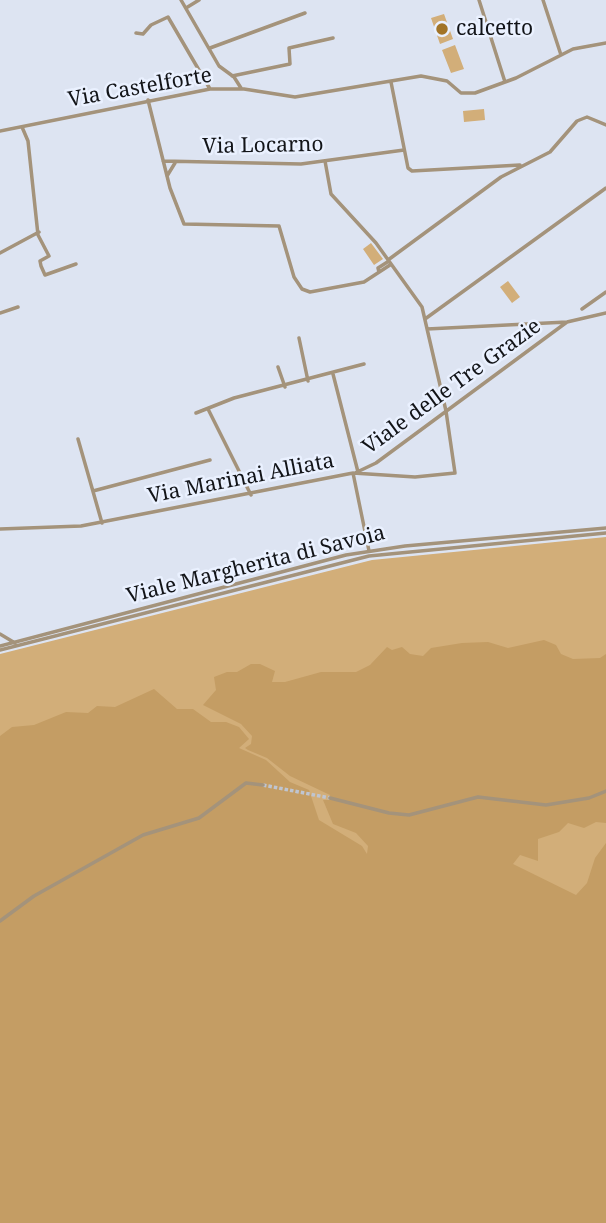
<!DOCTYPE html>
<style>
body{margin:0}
canvas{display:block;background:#dde4f2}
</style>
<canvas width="606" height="1223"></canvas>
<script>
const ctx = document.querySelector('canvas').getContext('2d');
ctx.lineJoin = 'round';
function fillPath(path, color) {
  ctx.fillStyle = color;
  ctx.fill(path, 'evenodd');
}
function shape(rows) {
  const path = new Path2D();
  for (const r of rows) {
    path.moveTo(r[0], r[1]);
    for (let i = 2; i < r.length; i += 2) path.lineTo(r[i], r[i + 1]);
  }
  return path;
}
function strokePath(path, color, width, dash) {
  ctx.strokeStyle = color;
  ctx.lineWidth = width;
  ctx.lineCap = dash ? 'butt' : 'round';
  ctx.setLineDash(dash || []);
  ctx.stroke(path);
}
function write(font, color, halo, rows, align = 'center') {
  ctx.font = font + ' "Noto Serif",serif';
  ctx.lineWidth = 5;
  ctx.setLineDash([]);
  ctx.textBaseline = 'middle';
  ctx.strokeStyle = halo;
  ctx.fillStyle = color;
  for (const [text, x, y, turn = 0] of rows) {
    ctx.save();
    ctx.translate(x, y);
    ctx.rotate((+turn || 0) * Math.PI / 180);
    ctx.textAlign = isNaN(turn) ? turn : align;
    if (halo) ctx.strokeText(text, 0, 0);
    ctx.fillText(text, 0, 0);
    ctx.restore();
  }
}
fillPath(shape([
 [444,14,453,39,440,44,431,18],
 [455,45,464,69,451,73,442,50],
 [484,109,485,120,464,122,463,111],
 [371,243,383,259,374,265,363,249],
 [508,281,520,297,512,303,500,287],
 [606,537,606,1223,0,1223,0,654,372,560]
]), '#d2ae79');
fillPath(shape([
 [544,640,556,645,561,654,573,659,600,658,606,654,606,823,596,822,584,828,568,823,559,832,538,839,538,861,520,855,513,864,576,895,587,883,595,858,606,843,606,1223,0,1223,0,736,12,727,34,725,66,712,88,713,97,706,115,707,154,689,177,709,193,709,211,722,226,722,239,727,249,739,239,748,266,760,290,782,309,790,319,820,362,846,367,854,368,846,356,833,333,824,323,800,329,800,330,795,290,776,267,758,248,750,245,748,251,744,252,736,241,724,203,705,216,690,214,677,227,672,237,672,251,664,260,664,275,671,272,682,285,682,321,672,356,672,370,665,387,647,392,650,402,647,410,654,423,656,431,648,462,643,488,642,508,648]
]), '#c49d64');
strokePath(shape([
 [263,785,330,798]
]), '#bfc5d1', 3.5, [3.5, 2]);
strokePath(shape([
 [181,0,219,66,234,77,241,88],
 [479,0,505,82],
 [543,0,561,55],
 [186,8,199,0],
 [136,33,143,34,151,25,168,17,210,89],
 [210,48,305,13],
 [232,76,290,64,289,48,333,38],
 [391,82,408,168,412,171,520,165],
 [148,100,170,188,184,224,279,226,294,277,302,289,310,292,364,282,390,265],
 [22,127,28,141,38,235,49,256,40,261,41,266,45,275,76,264],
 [0,131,210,89,244,89,295,97,421,76,447,81,461,93,475,93,516,78,573,49,606,43],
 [163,161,301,164,404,150],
 [167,176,175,163],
 [0,253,39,232],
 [388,260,501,177,550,152,577,121,587,117,606,125],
 [379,272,378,268,389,261],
 [582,309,606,292],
 [0,313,18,307],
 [425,319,606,188],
 [427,329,567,322,606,313],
 [299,338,308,381],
 [278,367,285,387],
 [333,374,358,472],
 [208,409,251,495],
 [196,413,234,398,364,364],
 [78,439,102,523],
 [353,473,369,551],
 [355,473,376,463,567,322],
 [93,491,210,460],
 [0,529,81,526,353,473,415,477,455,473,446,411,422,307,376,243,331,194,325,161],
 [330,798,389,813,409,815,478,797,546,805,589,798,606,791],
 [0,921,34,896,143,835,199,818,246,783,263,785]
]), '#a4937b', 3.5);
strokePath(shape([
 [0,634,15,643],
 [0,646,346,555,405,546,606,528],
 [0,650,369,556,606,533]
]), '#a4937b', 3.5);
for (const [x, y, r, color] of [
 [442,29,7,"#a27427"]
]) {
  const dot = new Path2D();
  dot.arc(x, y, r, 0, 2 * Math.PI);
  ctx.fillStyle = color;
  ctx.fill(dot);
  strokePath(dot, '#eaf1ff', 2.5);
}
write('21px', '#121418', '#eaf1ff', [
 ["calcetto",456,29]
], 'left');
write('21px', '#121418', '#eaf1ff', [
 ["Via Castelforte",140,88,-10],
 ["Via Locarno",263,146,-1],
 ["Viale delle Tre Grazie",452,387,-36],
 ["Via Marinai Alliata",241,479,-11],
 ["Viale Margherita di Savoia",256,565,-14]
]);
</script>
